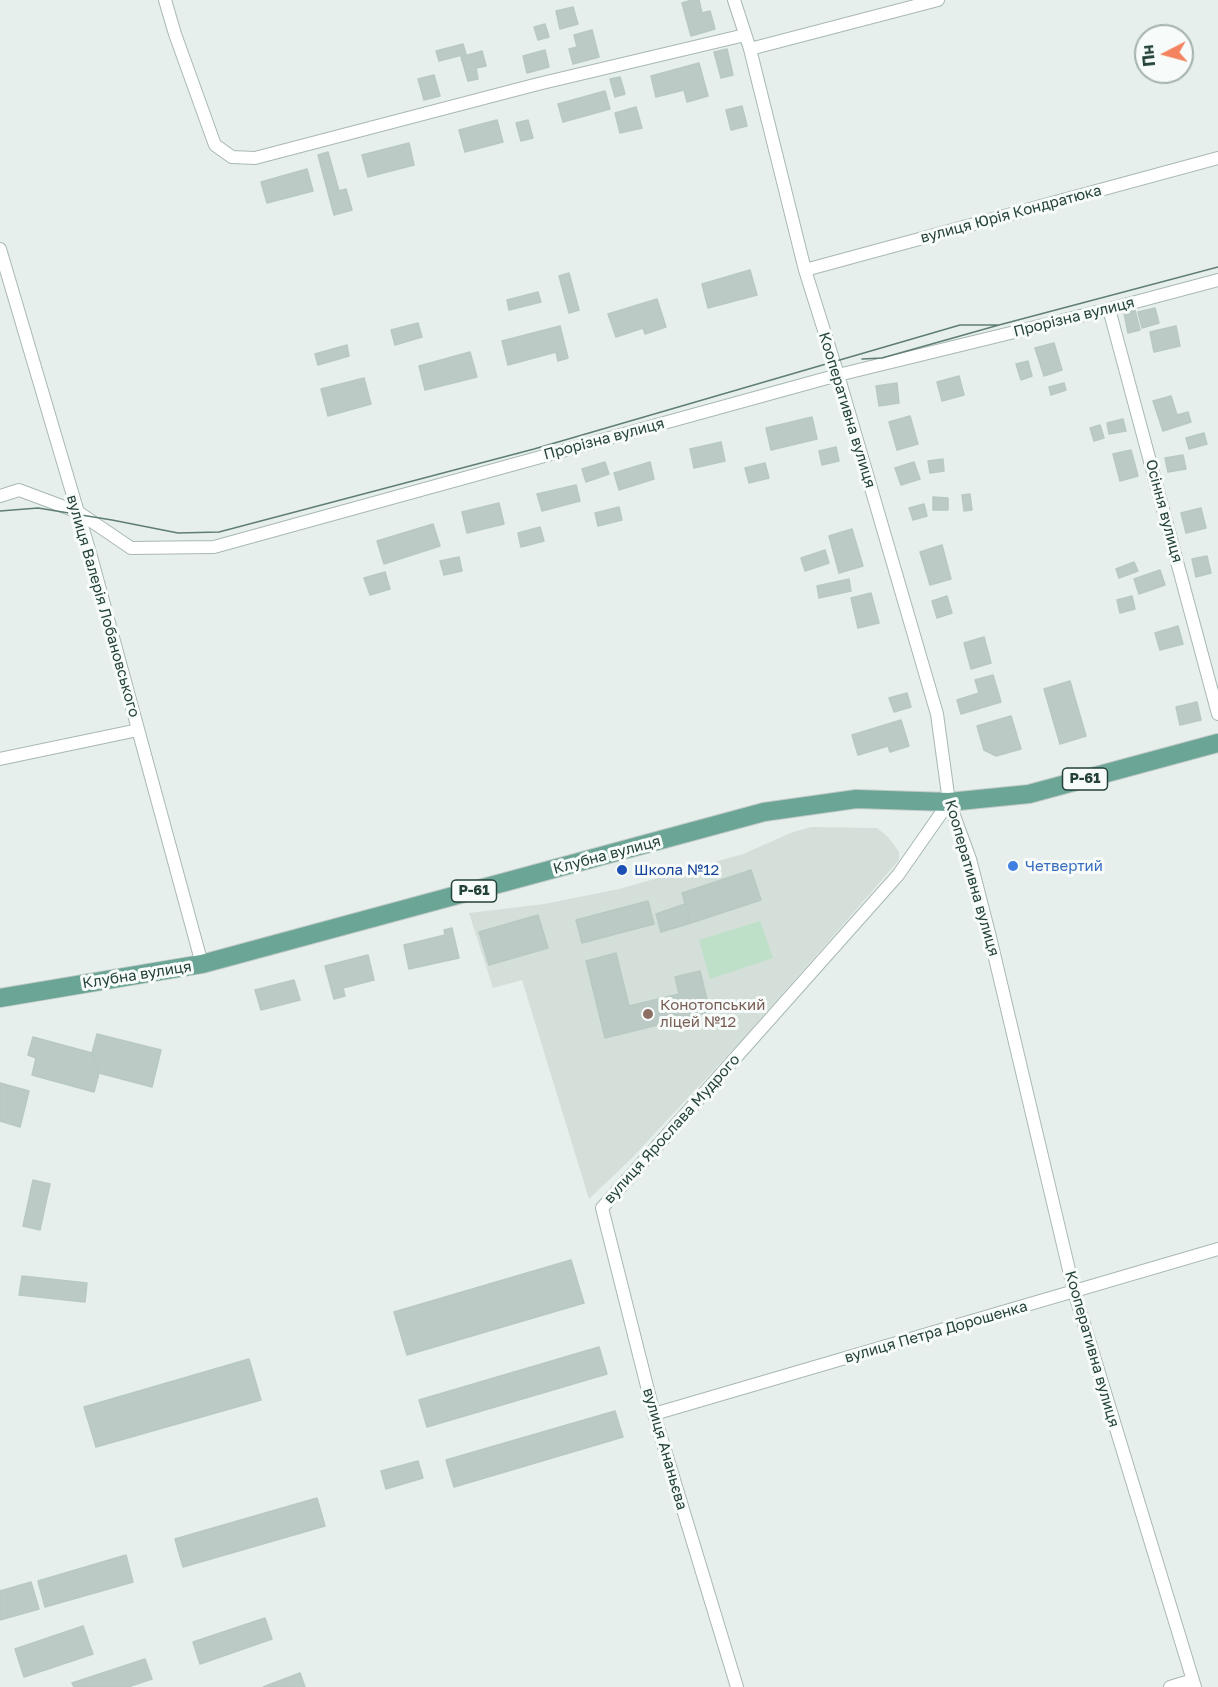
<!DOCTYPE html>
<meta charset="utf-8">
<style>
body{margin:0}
#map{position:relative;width:1218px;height:1687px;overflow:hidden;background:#e6efeb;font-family:"Golos Text",sans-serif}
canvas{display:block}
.north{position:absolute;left:1134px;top:24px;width:60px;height:60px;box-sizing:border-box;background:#f7fbf9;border:2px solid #a3b1ad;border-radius:50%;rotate:264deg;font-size:16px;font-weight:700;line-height:24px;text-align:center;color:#24423a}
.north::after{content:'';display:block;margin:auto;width:21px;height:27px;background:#f4845f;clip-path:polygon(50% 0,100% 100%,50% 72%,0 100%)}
</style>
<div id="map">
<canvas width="1218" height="1687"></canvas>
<div class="north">Пн</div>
</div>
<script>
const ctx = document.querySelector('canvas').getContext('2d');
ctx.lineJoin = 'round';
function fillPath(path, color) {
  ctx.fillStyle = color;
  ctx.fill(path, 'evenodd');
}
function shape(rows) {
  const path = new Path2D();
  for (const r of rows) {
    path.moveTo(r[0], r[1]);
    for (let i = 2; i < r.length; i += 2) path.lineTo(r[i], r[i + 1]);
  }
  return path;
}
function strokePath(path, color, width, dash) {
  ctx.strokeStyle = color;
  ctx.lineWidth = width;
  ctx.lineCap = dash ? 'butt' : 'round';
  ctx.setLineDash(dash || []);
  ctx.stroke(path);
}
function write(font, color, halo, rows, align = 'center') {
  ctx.font = font + ' "Golos Text",sans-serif';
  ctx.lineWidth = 6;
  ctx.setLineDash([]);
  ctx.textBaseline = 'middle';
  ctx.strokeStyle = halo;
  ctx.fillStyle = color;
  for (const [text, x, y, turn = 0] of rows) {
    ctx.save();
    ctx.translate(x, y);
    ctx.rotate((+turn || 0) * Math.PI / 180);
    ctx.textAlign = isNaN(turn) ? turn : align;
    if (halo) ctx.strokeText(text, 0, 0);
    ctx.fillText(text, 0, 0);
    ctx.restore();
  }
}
fillPath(shape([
 [811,827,877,828,888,837,899,852,899,860,849,918,741,1041,631,1159,589,1199,522,980,493,988,469,913,544,904,619,889,743,854,793,832]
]), '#d4dfda');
fillPath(shape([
 [760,921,773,958,710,979,699,940]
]), '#bfe0c8');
const building = shape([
 [692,0,699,0,702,13,710,11,715,29,691,36,682,3,692,0],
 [573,7,578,24,560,29,556,11,573,7],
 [545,24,549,37,538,40,534,27,545,24],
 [592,30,599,57,573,64,569,49,577,47,574,35,592,30],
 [463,44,466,54,439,61,436,51,463,44],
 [727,49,733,75,721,78,714,52,727,49],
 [545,50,549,67,527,73,523,56,545,50],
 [482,51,486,66,476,68,478,79,468,81,461,57,482,51],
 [699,63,708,96,687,102,684,90,656,97,651,76,699,63],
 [434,75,440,96,424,100,418,79,434,75],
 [620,77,625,94,615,97,610,79,620,77],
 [605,91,610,109,563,122,558,104,605,91],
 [742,106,747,126,731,130,726,110,742,106],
 [636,107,642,128,620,133,615,113,636,107],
 [497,120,503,142,465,152,459,130,497,120],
 [528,120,533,138,521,141,516,123,528,120],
 [409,143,414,165,368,177,362,155,409,143],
 [328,152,339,191,346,189,352,210,334,215,318,155,328,152],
 [307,169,313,191,267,203,261,182,307,169],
 [750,270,757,295,708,308,702,284,750,270],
 [569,273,579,310,569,313,559,276,569,273],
 [538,292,541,302,509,310,507,300,538,292],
 [657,299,666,327,645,334,643,328,616,337,608,314,657,299],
 [1155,308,1159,323,1142,328,1138,312,1155,308],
 [1135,310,1140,330,1128,333,1124,313,1135,310],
 [418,323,422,337,395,345,391,330,418,323],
 [560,326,568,358,558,361,556,352,508,365,502,341,560,326],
 [1176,326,1180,346,1154,352,1150,332,1176,326],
 [1054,343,1062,370,1044,376,1035,348,1054,343],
 [347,345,349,356,318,365,315,354,347,345],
 [470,352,477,377,425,390,419,366,470,352],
 [1028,361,1032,376,1021,380,1016,364,1028,361],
 [959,376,964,395,942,401,937,382,959,376],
 [364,378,371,404,328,416,321,389,364,378],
 [897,383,899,403,879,406,876,386,897,383],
 [1064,383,1066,390,1051,395,1049,387,1064,383],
 [1171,396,1177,415,1188,412,1191,422,1163,431,1153,401,1171,396],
 [910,416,918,444,897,450,889,422,910,416],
 [812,417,817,439,771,450,766,428,812,417],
 [1123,419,1126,431,1109,434,1107,423,1123,419],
 [1100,425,1104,438,1094,441,1090,428,1100,425],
 [1204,433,1207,444,1189,449,1186,438,1204,433],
 [721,442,725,461,694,468,690,449,721,442],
 [836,447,839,461,822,465,819,451,836,447],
 [1131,450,1138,476,1120,481,1113,454,1131,450],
 [1183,455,1186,469,1168,472,1165,458,1183,455],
 [943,459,944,471,930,473,928,461,943,459],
 [605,462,609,474,586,482,582,469,605,462],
 [650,462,654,479,619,490,614,473,650,462],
 [914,462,920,479,901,485,895,468,914,462],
 [765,463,769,478,749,483,745,468,765,463],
 [576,485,580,501,542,511,537,494,576,485],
 [970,494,972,510,964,511,962,495,970,494],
 [933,497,948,498,948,510,933,510,933,497],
 [499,503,504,524,467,533,462,512,499,503],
 [924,504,927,516,913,520,909,508,924,504],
 [619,507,622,520,598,526,595,513,619,507],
 [1201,508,1206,528,1186,533,1181,513,1201,508],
 [433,524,440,546,384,564,377,541,433,524],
 [540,527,544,541,521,547,518,533,540,527],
 [852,529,863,566,839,573,829,536,852,529],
 [942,545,951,579,930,585,920,552,942,545],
 [825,550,829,563,805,571,801,558,825,550],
 [1207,556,1211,573,1196,577,1192,559,1207,556],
 [459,557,462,571,444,575,440,561,459,557],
 [1134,562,1138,571,1119,578,1116,569,1134,562],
 [1160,570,1165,585,1139,594,1134,579,1160,570],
 [385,572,390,589,370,595,364,578,385,572],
 [849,579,851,591,819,598,817,586,849,579],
 [871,593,879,623,858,628,851,598,871,593],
 [947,596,952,613,937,618,932,601,947,596],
 [1132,596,1135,609,1120,613,1117,600,1132,596],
 [1178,626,1183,644,1160,650,1155,633,1178,626],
 [984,637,991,663,971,669,964,643,984,637],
 [993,675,1001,702,961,714,957,700,979,693,975,680,993,675],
 [1070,681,1086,736,1060,744,1044,689,1070,681],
 [907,693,911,707,894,712,889,698,907,693],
 [1197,702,1201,720,1180,725,1176,707,1197,702],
 [1011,716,1021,749,996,756,984,750,977,726,1011,716],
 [901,720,909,746,890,752,888,746,858,755,852,735,901,720],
 [751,870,761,900,691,923,682,893,751,870],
 [648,901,654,924,582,943,576,920,648,901],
 [685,904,691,923,661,932,656,914,685,904],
 [538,915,548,948,489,965,479,932,538,915],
 [452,928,459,958,409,969,404,945,445,935,444,930,452,928],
 [616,953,629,1006,679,994,675,977,700,971,710,1012,605,1038,586,961,616,953],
 [368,955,374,980,343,988,345,996,334,999,325,966,368,955],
 [294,980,300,1000,261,1010,255,990,294,980],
 [97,1034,161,1050,152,1087,99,1073,92,1053,97,1034],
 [33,1037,92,1053,99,1073,94,1092,32,1075,36,1058,28,1055,33,1037],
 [0,1083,29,1091,20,1127,0,1121,0,1083],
 [33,1180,50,1184,40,1230,23,1226,33,1180],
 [571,1260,584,1303,407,1355,394,1312,571,1260],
 [22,1276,87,1283,85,1302,19,1295,22,1276],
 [599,1347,607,1374,427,1427,419,1400,599,1347],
 [249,1359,261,1400,96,1447,84,1407,249,1359],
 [615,1411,623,1437,454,1487,446,1460,615,1411],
 [418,1461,423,1478,386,1489,381,1471,418,1461],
 [317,1498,325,1526,183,1567,175,1539,317,1498],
 [126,1555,133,1582,45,1607,38,1581,126,1555],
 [31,1582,39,1609,0,1620,0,1591,31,1582],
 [265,1618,272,1639,200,1664,193,1642,265,1618],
 [83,1626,93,1654,24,1677,15,1649,83,1626],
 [145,1659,152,1679,128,1687,74,1687,72,1683,145,1659],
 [300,1673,305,1687,263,1687,300,1673]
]);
fillPath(building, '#bbcac4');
strokePath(building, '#b8c9c2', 1.5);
const street = shape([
 [165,0,175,34,215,145,232,157,255,158,538,84,745,35],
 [734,0,750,49,805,270,838,375,937,714,949,802,970,859,990,937,1074,1291,1195,1687],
 [750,49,938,0],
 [0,249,90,553,202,964],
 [805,270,1218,158],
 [1109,309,1218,714],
 [0,496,19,490,78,512,131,548,214,547,838,375,1109,309,1218,280],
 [0,759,138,730],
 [654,1414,1218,1249],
 [737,1687,654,1414,602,1208,898,875,949,802],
 [1170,1687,1193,1680]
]);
const primary = shape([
 [0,998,202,964,764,812,856,799,949,802,1029,794,1218,743]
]);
strokePath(street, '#a8b8b2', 14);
strokePath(primary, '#c2cac8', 20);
strokePath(street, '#fff', 12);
strokePath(primary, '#6aa596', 18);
strokePath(shape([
 [862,359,882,358,999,325,1218,267],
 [0,511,38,508,112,520,178,533,219,532,534,449,960,325,999,325]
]), '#5f7d75', 1.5);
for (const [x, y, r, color] of [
 [1013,866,6,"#3f7fe0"],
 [622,870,6,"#1a4fb4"],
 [648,1014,6,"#8d6e63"]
]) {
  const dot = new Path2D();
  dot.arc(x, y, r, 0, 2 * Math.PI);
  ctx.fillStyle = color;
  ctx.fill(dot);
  strokePath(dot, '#f7fbf9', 2);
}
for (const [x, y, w] of [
 [1085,779,45],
 [474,891,45]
]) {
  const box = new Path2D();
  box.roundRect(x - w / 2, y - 11, w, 22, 4.5);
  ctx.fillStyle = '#f7fbf9';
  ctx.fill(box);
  strokePath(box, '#24423a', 1.5);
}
write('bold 14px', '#24423a', null, [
 ["Р-61",1085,779],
 ["Р-61",474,891]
]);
write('15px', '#24423a', '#f7fbf9', [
 ["вулиця Юрія Кондратюка",1011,214,-15],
 ["Прорізна вулиця",1074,317,-14],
 ["Кооперативна вулиця",847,410,73],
 ["Прорізна вулиця",604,439,-15],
 ["Осіння вулиця",1164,511,75],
 ["вулиця Валерія Лобановського",103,606,74],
 ["Клубна вулиця",607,855,-15],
 ["Кооперативна вулиця",972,878,74],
 ["Клубна вулиця",137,975,-9],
 ["вулиця Ярослава Мудрого",672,1129,-48],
 ["вулиця Петра Дорошенка",936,1332,-16],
 ["Кооперативна вулиця",1092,1349,74],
 ["вулиця Ананьєва",665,1449,74]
]);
write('15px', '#366cbe', '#f7fbf9', [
 ["Четвертий",1025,866]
], 'left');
write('15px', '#164399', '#f7fbf9', [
 ["Школа №12",634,870]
], 'left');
write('15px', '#785e54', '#f7fbf9', [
 ["Конотопський",660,1005],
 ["ліцей №12",660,1022]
], 'left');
</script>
